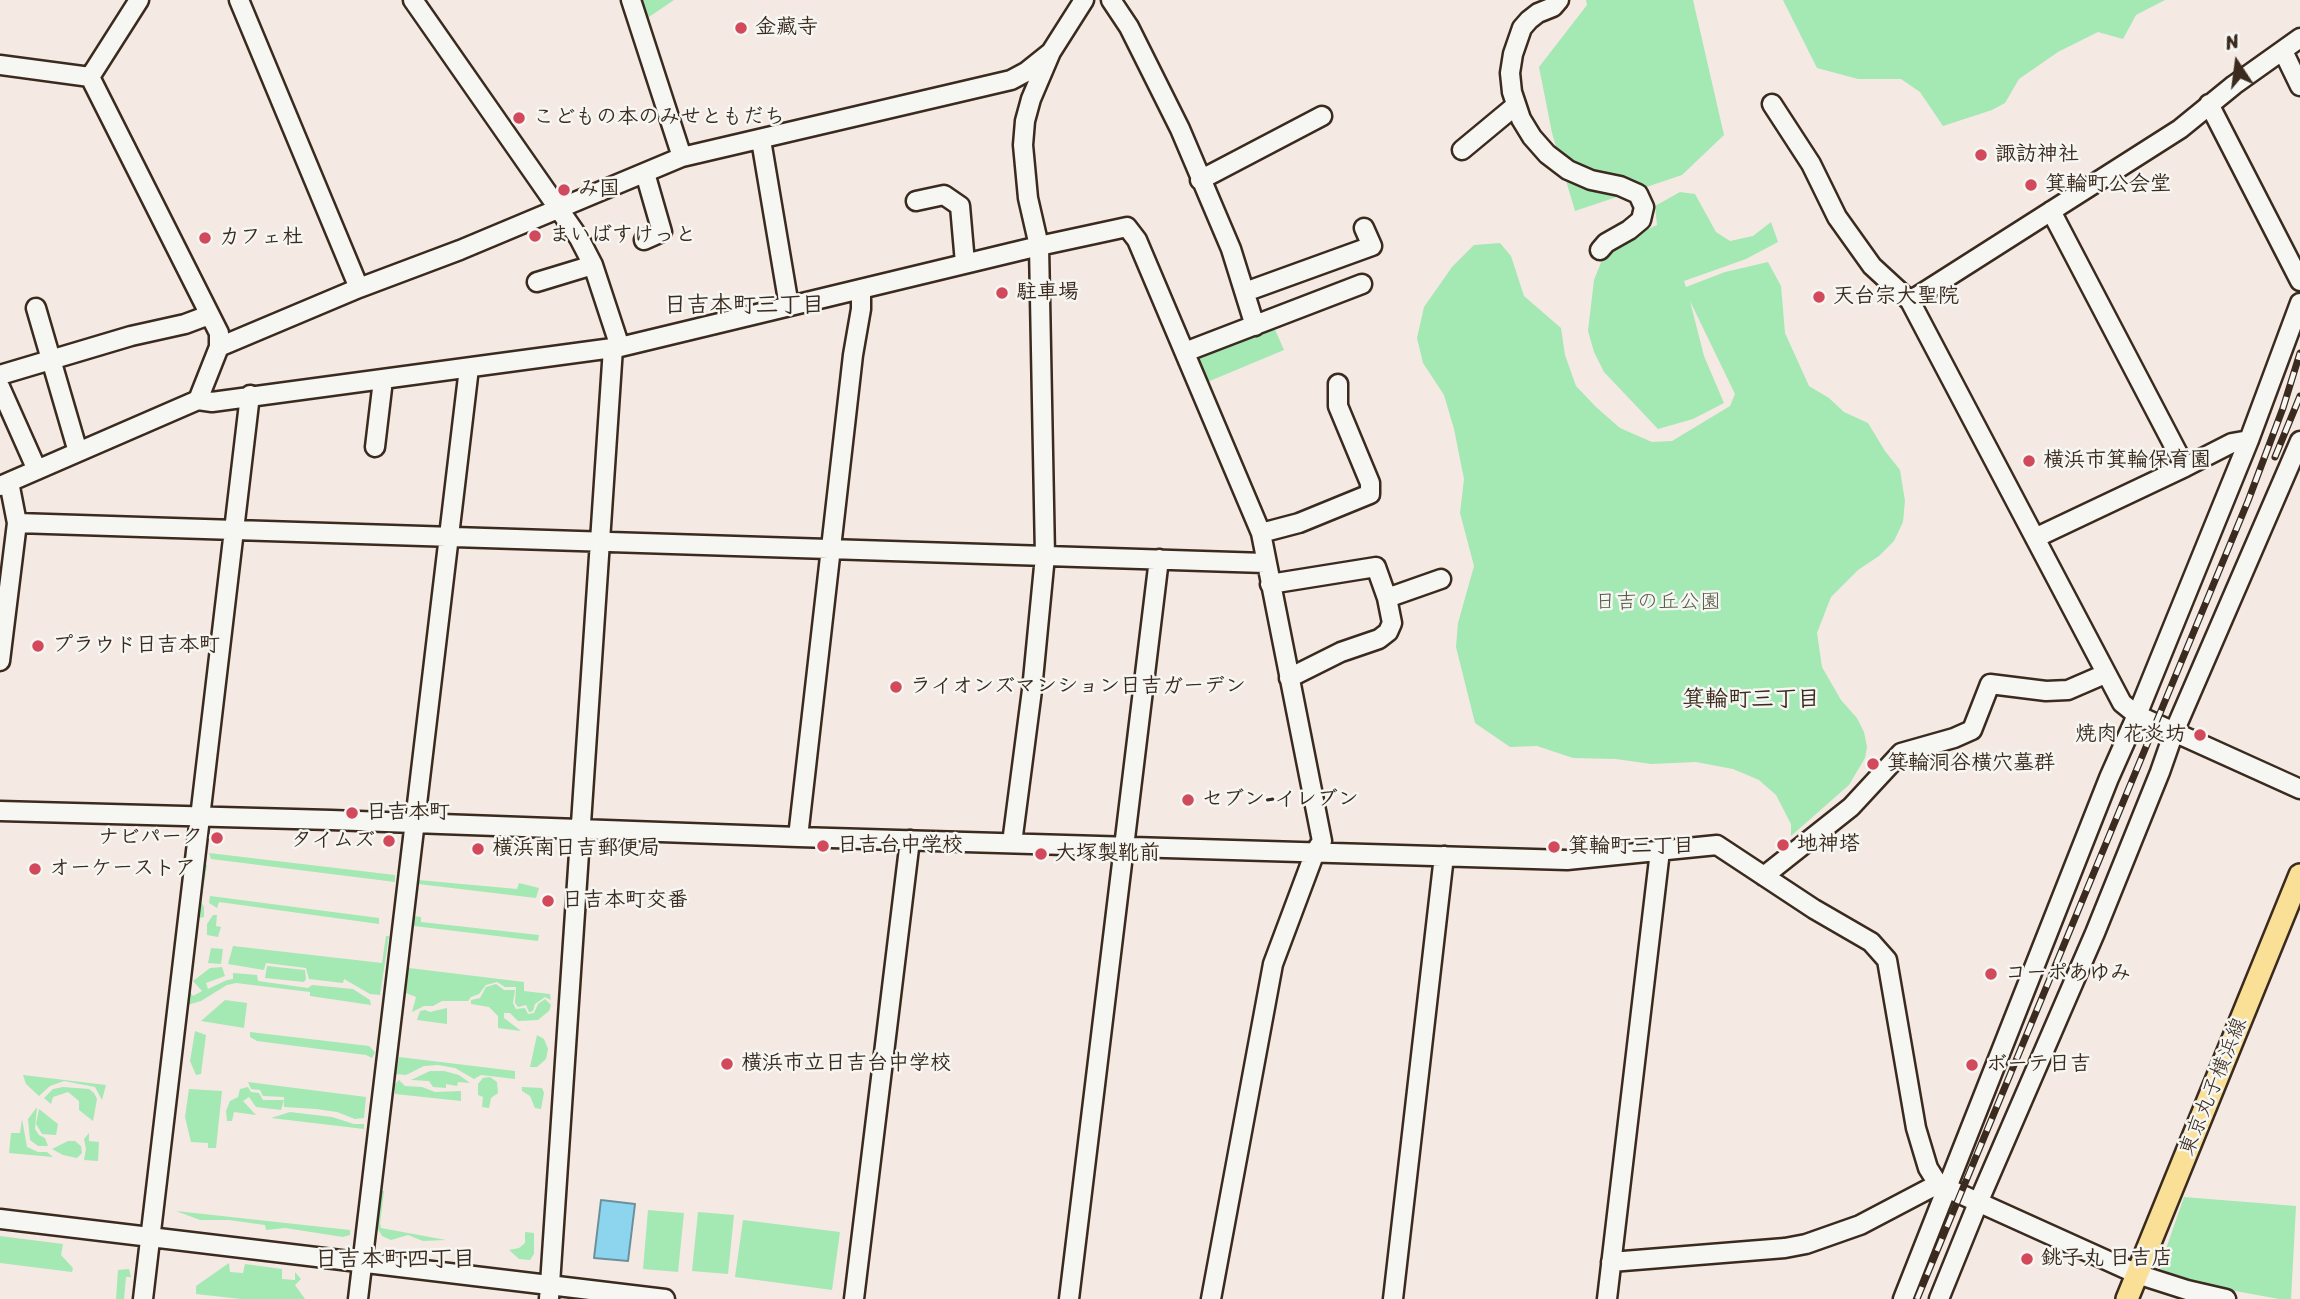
<!DOCTYPE html>
<meta charset="utf-8">
<style>
body{margin:0}
#map{position:relative;width:2300px;height:1299px;overflow:hidden;background:#f5e9e4;font-family:Sriracha,sans-serif}
canvas{display:block}
.north{position:absolute;left:2202px;top:28px;width:70px;height:70px;-webkit-text-stroke:5px #f6f6f2;paint-order:stroke;rotate:347deg;font-size:19px;font-weight:700;line-height:28px;text-align:center;color:#3b2a1e}
.north::after{content:'';display:block;margin:auto;width:24px;height:32px;background:#3b2a1e;clip-path:polygon(50% 0,100% 100%,50% 72%,0 100%)}
</style>
<div id="map">
<canvas width="2300" height="1299"></canvas>
<div class="north">N</div>
</div>
<script>
const ctx = document.querySelector('canvas').getContext('2d');
ctx.lineJoin = 'round';
function fillPath(path, color) {
  ctx.fillStyle = color;
  ctx.fill(path, 'evenodd');
}
function shape(rows) {
  const path = new Path2D();
  for (const r of rows) {
    path.moveTo(r[0], r[1]);
    for (let i = 2; i < r.length; i += 2) path.lineTo(r[i], r[i + 1]);
  }
  return path;
}
function strokePath(path, color, width, dash) {
  ctx.strokeStyle = color;
  ctx.lineWidth = width;
  ctx.lineCap = dash ? 'butt' : 'round';
  ctx.setLineDash(dash || []);
  ctx.stroke(path);
}
function write(font, color, halo, rows, align = 'center') {
  ctx.font = font + ' Sriracha,"Klee One",sans-serif';
  ctx.lineWidth = 5;
  ctx.setLineDash([]);
  ctx.textBaseline = 'middle';
  ctx.strokeStyle = halo;
  ctx.fillStyle = color;
  for (const [text, x, y, turn = 0] of rows) {
    ctx.save();
    ctx.translate(x, y);
    ctx.rotate((+turn || 0) * Math.PI / 180);
    ctx.textAlign = isNaN(turn) ? turn : align;
    if (halo) ctx.strokeText(text, 0, 0);
    ctx.fillText(text, 0, 0);
    ctx.restore();
  }
}
fillPath(shape([
 [641,0,674,0,646,19],
 [1586,0,1693,0,1724,135,1682,175,1575,211,1552,133,1539,67,1587,5],
 [1783,0,2165,0,2136,15,2123,39,2098,32,2058,52,2019,79,2005,103,1992,110,1943,126,1920,92,1901,79,1858,79,1817,68],
 [1680,192,1695,194,1716,232,1730,241,1753,236,1771,222,1778,242,1746,259,1684,281,1686,287,1725,272,1768,262,1781,286,1785,333,1809,386,1829,398,1844,412,1868,423,1885,451,1900,470,1905,501,1903,522,1894,541,1879,556,1858,570,1831,597,1817,633,1822,667,1841,700,1857,718,1864,732,1867,747,1865,758,1849,785,1791,836,1791,824,1776,795,1759,780,1733,769,1696,762,1651,764,1616,759,1573,758,1537,746,1510,747,1475,723,1456,647,1458,623,1474,566,1460,513,1464,479,1454,429,1444,395,1423,363,1417,338,1424,307,1452,267,1474,245,1500,243,1511,256,1524,296,1561,328,1565,355,1576,386,1596,407,1620,428,1652,442,1672,441,1730,406,1735,394,1690,301,1704,356,1724,403,1693,419,1658,429,1604,372,1594,352,1588,331,1594,280,1604,255,1623,240,1657,225,1655,206],
 [1273,325,1284,350,1205,383,1193,354],
 [209,853,395,875,395,882,211,859],
 [200,862,207,865,201,902,204,907,204,917,199,918,198,928,193,928],
 [418,880,517,889,519,883,539,888,536,898,418,884],
 [210,896,379,918,379,924,219,902,217,908,209,903],
 [213,915,217,915,216,926,221,927,218,937,207,935,207,924],
 [414,916,421,917,421,922,539,935,538,941,414,926],
 [386,936,389,936,380,995,370,994,344,979,343,983,309,979,306,968,266,963,264,970,228,964,233,946,382,963],
 [211,948,223,949,221,964,208,963],
 [267,966,305,970,306,979,304,982,265,978],
 [222,967,225,976,206,983,208,989,227,980,233,979,233,973,257,975,258,981,308,988,312,985,353,989,370,1000,371,1005,310,996,310,992,236,983,227,985,201,1001,184,1006,187,989,193,996,202,991,193,981,210,968],
 [409,968,524,982,524,991,550,994,551,1000,545,997,535,1004,533,1011,529,1012,526,1005,518,1007,515,1003,516,987,505,987,497,982,486,985,479,994,471,997,468,1001,442,1001,433,1006,424,1006,412,1012,416,997,406,993],
 [496,984,504,990,515,990,513,1003,516,1009,525,1008,528,1014,534,1013,538,1004,545,999,551,1005,549,1011,538,1020,518,1021,510,1013,504,1013,504,1018,521,1031,498,1028,498,1016,489,1007,471,1004,471,1000,480,998,486,987],
 [225,1000,247,1003,244,1028,201,1021],
 [447,1008,447,1024,417,1020,420,1011,425,1010,430,1012],
 [195,1031,206,1035,201,1074,196,1075,190,1061],
 [250,1032,369,1046,375,1052,372,1058,366,1055,257,1041,250,1037],
 [537,1035,544,1039,548,1049,546,1059,537,1067,530,1067],
 [399,1057,515,1071,515,1079,481,1075,474,1079,455,1068,438,1065,424,1066,406,1075,396,1074],
 [430,1071,444,1071,459,1075,470,1083,458,1082,457,1086,446,1084,446,1088,433,1087,429,1081,411,1080],
 [23,1075,106,1085,102,1100,95,1087,64,1081,50,1086,39,1096,26,1084],
 [490,1077,497,1082,498,1093,491,1098,489,1108,482,1107,483,1097,478,1095,478,1084,483,1078],
 [399,1080,405,1086,422,1087,435,1092,461,1091,461,1101,395,1094,394,1085],
 [248,1082,366,1097,364,1118,355,1119,337,1112,316,1109,284,1107,284,1100,281,1110,256,1107,249,1097,243,1101,256,1115,234,1112,232,1121,227,1121,226,1111,230,1101,238,1097,240,1089,248,1087,251,1092,259,1093,263,1100,284,1100,284,1097,263,1096,260,1090,251,1089],
 [63,1087,89,1089,94,1093,97,1099,93,1121,79,1110,79,1101,68,1092,53,1097,51,1104,44,1098,53,1089],
 [522,1087,542,1088,544,1093,541,1109,535,1108,530,1096,522,1091],
 [189,1089,222,1091,216,1148,208,1148,208,1143,191,1142,185,1117],
 [37,1107,35,1129,39,1135,45,1138,48,1146,38,1146,30,1140,28,1119],
 [39,1109,58,1124,56,1135,42,1134,36,1124],
 [290,1112,332,1117,354,1124,364,1124,364,1129,271,1118],
 [22,1119,27,1147,38,1152,47,1152,53,1157,9,1153,11,1133,20,1133],
 [89,1133,89,1141,99,1142,98,1161,84,1160,86,1149,84,1139],
 [68,1141,75,1141,81,1146,82,1153,77,1158,63,1155,52,1149],
 [380,1191,384,1191,380,1224,381,1228,446,1240,423,1241,408,1235,391,1240,382,1236,378,1229,377,1220],
 [2184,1197,2296,1206,2291,1299,2279,1299,2208,1286,2159,1269],
 [648,1210,684,1213,678,1272,643,1269],
 [176,1211,350,1230,350,1235,343,1237,285,1228,266,1230,265,1225,229,1220,200,1220],
 [698,1212,734,1215,728,1274,692,1271],
 [743,1220,840,1232,832,1290,735,1277],
 [525,1232,534,1233,534,1254,530,1260,519,1259,509,1250,519,1248,525,1243],
 [0,1236,63,1244,61,1255,73,1268,72,1272,0,1263],
 [229,1263,230,1272,243,1273,245,1264,282,1269,282,1279,295,1280,295,1272,301,1279,295,1285,305,1299,241,1299,196,1294,196,1286],
 [129,1269,131,1277,126,1277,124,1299,116,1299,118,1270]
]), '#a4e8b4');
const water = shape([
 [601,1200,635,1204,628,1261,594,1258,601,1200]
]);
fillPath(water, '#8dd4ef');
strokePath(water, '#6c909b', 2);
const minor = shape([
 [239,0,359,288],
 [413,0,579,238,593,265,620,347],
 [631,0,682,157],
 [1111,0,1129,27,1180,129,1231,249,1255,326],
 [1559,0,1553,7,1538,13,1529,20,1522,28,1513,54,1510,73,1512,92,1521,119,1532,137,1547,154,1568,170,1591,180,1620,186,1638,194,1644,207,1641,220,1629,230,1606,243,1600,250],
 [2300,38,2234,85,2180,129,1910,301,2122,703,2137,715,2174,732,2300,789],
 [2283,51,2300,86],
 [0,65,90,77],
 [90,77,219,333,219,347,198,400],
 [90,77,139,0],
 [1772,104,1811,164,1837,217,1872,266,1910,301],
 [2209,104,2300,281],
 [761,140,789,306],
 [1462,150,1515,106],
 [1200,180,1322,116],
 [916,201,944,195,960,206,965,263],
 [644,240,662,232,645,173],
 [537,282,593,265],
 [1245,292,1372,246,1364,228],
 [36,308,78,452],
 [219,347,359,288,460,250,682,157,1011,80,1026,72,1051,52],
 [1185,352,1362,284],
 [0,375,131,336,185,324,209,315],
 [0,387,37,470],
 [375,447,383,380],
 [2185,467,2232,443,2249,440],
 [0,486,198,400,212,402,620,347,1039,246,1127,227,1137,240,1261,533,1322,841,1315,852,1273,964,1211,1299],
 [17,523,1265,563],
 [1261,533,1299,523,1370,494,1370,483,1338,406,1338,384],
 [2035,538,2185,467,2051,211],
 [1270,584,1376,567,1387,598,1392,623,1388,632,1379,639,1341,652,1289,678],
 [1387,598,1441,579],
 [0,661,17,523,9,482],
 [0,811,331,820,798,837,1567,860,1717,845,1814,909,1871,942,1887,960,1916,1128,1928,1168,1938,1184,2137,1274,2187,1290,2226,1299],
 [798,837,853,355,861,309,861,289],
 [1012,843,1032,690,1045,556,1039,246,1028,198,1023,145,1025,121,1031,99,1051,52,1084,0],
 [1764,876,1851,807,1901,753,1954,738,1972,730,1990,684,2046,691,2068,690,2105,674],
 [0,1219,665,1299],
 [1611,1262,1785,1248,1806,1244,1860,1225,1938,1184],
 [143,1299,250,395],
 [358,1299,469,368],
 [549,1299,613,348],
 [854,1299,910,840],
 [1069,1299,1159,559],
 [1393,1299,1444,856],
 [1607,1299,1660,851],
 [1903,1299,2109,778,2137,715,2249,440,2300,303],
 [1939,1299,1978,1203,2095,933,2160,772,2174,732,2300,441]
]);
const major = shape([
 [2127,1299,2300,875]
]);
strokePath(minor, '#3b2a1e', 23);
strokePath(major, '#3b2a1e', 26);
strokePath(minor, '#f6f6f2', 18);
strokePath(major, '#fadf96', 21);
const rail = shape([
 [2275,457,2300,396],
 [1917,1299,2248,501,2283,408,2300,353]
]);
strokePath(rail, '#3b2a1e', 7);
strokePath(rail, '#f6f6f2', 4.5, [13]);
for (const [x, y, r, color] of [
 [741,28,7,"#d1495b"],
 [519,118,7,"#d1495b"],
 [1981,155,7,"#d1495b"],
 [2031,185,7,"#d1495b"],
 [564,190,7,"#d1495b"],
 [535,236,7,"#d1495b"],
 [205,238,7,"#d1495b"],
 [1002,293,7,"#d1495b"],
 [1819,297,7,"#d1495b"],
 [2029,461,7,"#d1495b"],
 [38,646,7,"#d1495b"],
 [896,687,7,"#d1495b"],
 [2200,735,7,"#d1495b"],
 [1873,764,7,"#d1495b"],
 [1188,800,7,"#d1495b"],
 [352,813,7,"#d1495b"],
 [217,838,7,"#d1495b"],
 [389,841,7,"#d1495b"],
 [1783,845,7,"#d1495b"],
 [823,846,7,"#d1495b"],
 [1554,847,7,"#d1495b"],
 [478,849,7,"#d1495b"],
 [1041,854,7,"#d1495b"],
 [35,869,7,"#d1495b"],
 [548,901,7,"#d1495b"],
 [1991,974,7,"#d1495b"],
 [727,1064,7,"#d1495b"],
 [1972,1065,7,"#d1495b"],
 [2027,1259,7,"#d1495b"]
]) {
  const dot = new Path2D();
  dot.arc(x, y, r, 0, 2 * Math.PI);
  ctx.fillStyle = color;
  ctx.fill(dot);
  strokePath(dot, '#f6f6f2', 2.5);
}
write('bold 21px', '#3b2a1e', '#f6f6f2', [
 ["金藏寺",755,28],
 ["こどもの本のみせともだち",533,118],
 ["諏訪神社",1995,155],
 ["箕輪町公会堂",2045,185],
 ["み国",578,190],
 ["まいばすけっと",549,236],
 ["カフェ杜",219,238],
 ["駐車場",1016,293],
 ["天台宗大聖院",1833,297],
 ["横浜市箕輪保育園",2043,461],
 ["プラウド日吉本町",52,646],
 ["ライオンズマンション日吉ガーデン",910,687],
 ["焼肉 花炎坊",2186,735,"right"],
 ["箕輪洞谷横穴墓群",1887,764],
 ["セブン-イレブン",1202,800],
 ["日吉本町",366,813],
 ["ナビパーク",203,838,"right"],
 ["タイムズ",375,841,"right"],
 ["地神塔",1797,845],
 ["日吉台中学校",837,846],
 ["箕輪町三丁目",1568,847],
 ["横浜南日吉郵便局",492,849],
 ["大塚製靴前",1055,854],
 ["オーケーストア",49,869],
 ["日吉本町交番",562,901],
 ["コーポあゆみ",2005,974],
 ["横浜市立日吉台中学校",741,1064],
 ["ボーテ日吉",1986,1065],
 ["銚子丸 日吉店",2041,1259]
], 'left');
write('21px', '#555a44', '#f6f6f2', [
 ["日吉の丘公園",1658,603]
]);
write('21px', '#3b2a1e', '#f6f6f2', [
 ["東京丸子横浜線",2214,1087,-68]
]);
write('bold 23px', '#3b2a1e', '#f6f6f2', [
 ["日吉本町三丁目",744,306],
 ["箕輪町三丁目",1751,700],
 ["日吉本町四丁目",395,1260]
]);
</script>
